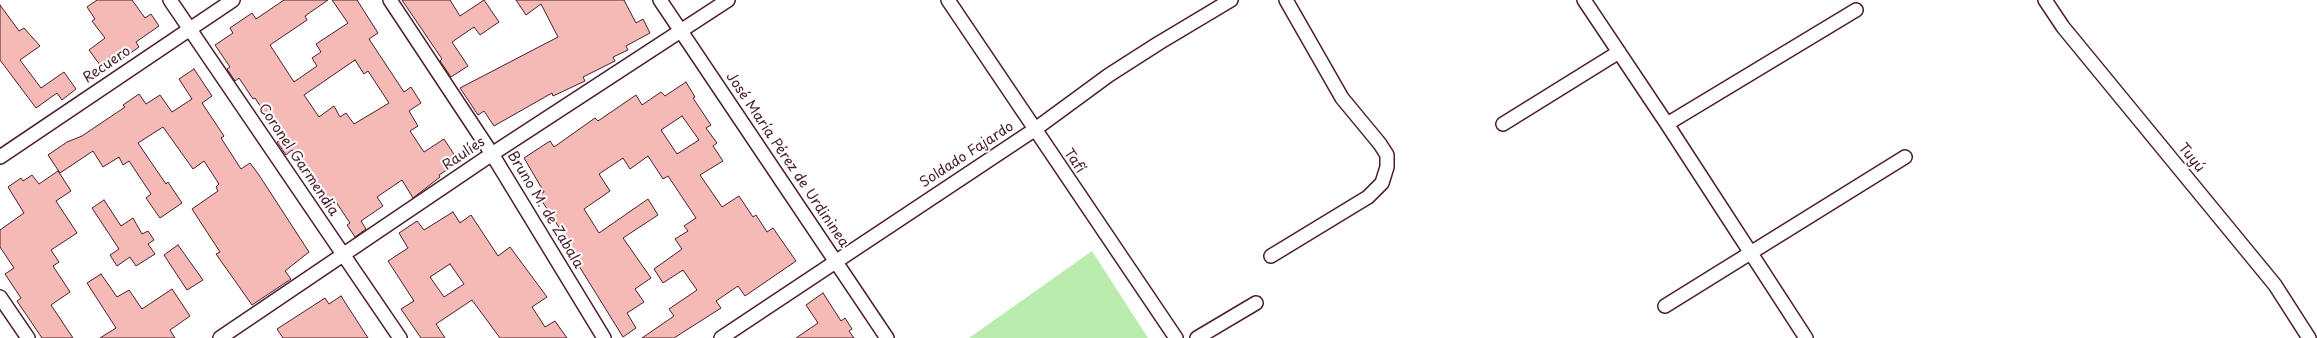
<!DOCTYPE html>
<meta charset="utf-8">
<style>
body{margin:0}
canvas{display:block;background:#fff}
</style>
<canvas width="2317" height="338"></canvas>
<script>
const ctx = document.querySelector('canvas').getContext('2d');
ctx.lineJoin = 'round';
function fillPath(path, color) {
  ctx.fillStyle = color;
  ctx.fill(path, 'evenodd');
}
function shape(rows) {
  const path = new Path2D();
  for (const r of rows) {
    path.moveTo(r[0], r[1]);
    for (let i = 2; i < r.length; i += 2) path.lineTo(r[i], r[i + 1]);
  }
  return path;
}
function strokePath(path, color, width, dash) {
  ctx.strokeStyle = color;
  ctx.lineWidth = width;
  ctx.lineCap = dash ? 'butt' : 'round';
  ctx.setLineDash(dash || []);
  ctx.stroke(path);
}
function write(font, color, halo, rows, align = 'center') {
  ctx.font = font + ' "Playpen Sans",sans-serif';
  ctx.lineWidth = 4;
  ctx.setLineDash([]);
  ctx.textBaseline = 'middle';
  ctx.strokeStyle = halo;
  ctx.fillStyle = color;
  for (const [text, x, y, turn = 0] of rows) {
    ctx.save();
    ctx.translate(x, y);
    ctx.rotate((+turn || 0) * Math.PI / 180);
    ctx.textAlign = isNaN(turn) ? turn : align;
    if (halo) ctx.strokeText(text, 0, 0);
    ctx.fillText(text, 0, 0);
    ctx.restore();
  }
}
fillPath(shape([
 [1092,251,1148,338,969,338]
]), '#b9ecad');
const building = shape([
 [97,0,132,0,145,18,151,14,159,26,136,42,139,47,118,62,113,55,100,65,89,50,105,38,92,21,95,19,87,7,97,0],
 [284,0,328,0,305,16,307,20,270,45,294,82,317,66,312,58,321,52,316,44,348,23,332,0,357,0,378,33,369,39,404,92,411,87,421,103,409,111,418,126,410,131,424,152,444,139,459,162,439,175,440,177,413,198,402,180,377,197,383,206,361,221,366,229,355,237,347,225,350,223,336,202,328,207,292,150,286,155,277,142,282,139,255,98,253,99,239,78,235,81,227,69,230,67,215,45,233,33,230,28,252,13,256,19,284,0],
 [355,60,364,74,368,71,389,103,354,124,346,113,340,117,334,106,319,117,304,95,355,60],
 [402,0,450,0,460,16,484,0,499,22,480,35,474,27,452,42,468,66,451,77,440,61,442,59,402,0],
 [516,0,624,0,636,23,643,19,650,33,626,46,628,50,613,57,615,61,583,77,585,81,553,96,552,93,494,126,484,111,478,115,460,88,558,37,541,4,526,15,516,0],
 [0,5,19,31,24,28,40,46,20,60,41,88,64,72,76,89,62,100,57,93,36,108,0,60,0,5],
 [194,69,212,96,202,103,224,136,221,138,241,169,250,163,259,175,309,252,285,271,291,279,252,305,216,254,220,252,192,209,218,191,216,187,219,184,204,161,193,169,163,127,138,143,166,184,168,182,182,203,160,218,146,198,151,194,129,161,123,165,119,157,103,167,93,151,60,173,48,155,67,142,82,136,125,107,123,105,139,94,146,104,160,95,172,112,192,99,179,79,194,69],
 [686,82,695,97,693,98,711,125,706,128,717,143,713,146,723,161,700,175,722,207,739,196,753,217,756,215,767,232,773,228,796,261,745,296,738,286,716,301,721,308,674,338,642,338,674,316,669,309,697,290,683,270,663,283,654,269,682,249,675,239,688,231,684,226,696,218,668,176,663,179,648,156,630,169,623,158,599,174,610,191,584,209,599,233,648,199,658,215,623,238,651,278,635,289,644,302,627,313,636,328,623,337,561,237,564,235,538,195,544,192,524,158,550,141,554,147,595,118,598,121,636,95,642,105,661,92,665,96,686,82],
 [682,116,699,140,677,154,661,130,682,116],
 [58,171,71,191,56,201,77,233,51,250,59,262,53,266,70,292,51,305,73,338,42,338,17,301,21,298,5,274,14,268,0,247,0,230,24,213,8,187,21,178,23,181,32,175,39,184,58,171],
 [104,200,121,226,133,218,142,234,148,231,154,240,148,244,155,254,136,266,130,257,117,266,110,255,119,249,92,208,104,200],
 [453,212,460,223,471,215,498,256,510,247,547,297,532,307,545,327,555,321,567,338,500,338,472,300,436,324,445,338,421,338,401,309,414,301,388,261,408,248,399,233,417,221,424,230,453,212],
 [450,264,464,284,444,297,430,277,450,264],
 [178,245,203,280,187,290,164,255,178,245],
 [101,274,117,297,129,290,142,309,172,289,190,316,170,330,175,338,100,338,116,328,87,283,101,274],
 [823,293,841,321,845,318,852,329,849,331,854,338,796,338,818,323,806,305,823,293],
 [341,296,368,338,283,338,277,329,325,298,329,304,341,296]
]);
fillPath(building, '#f5b9b6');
strokePath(building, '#4a1f2b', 1);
const minor = shape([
 [170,0,400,338],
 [390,0,492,154,604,338],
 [660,0,887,338],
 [948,0,1176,338],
 [1584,0,1667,124,1806,338],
 [2045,0,2063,27,2275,285,2309,338],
 [1503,124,1619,52],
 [1667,124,1856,10],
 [0,157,233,0],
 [1271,256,1368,197,1382,183,1387,167,1387,155,1380,144,1342,98,1286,0],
 [0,297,28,338],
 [1665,306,1905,157],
 [220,338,492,154,728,0],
 [721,338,1034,130,1109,75,1159,43,1231,0],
 [1197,338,1256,303]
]);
strokePath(minor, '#4a1f2b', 16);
strokePath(minor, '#fff', 13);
write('14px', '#4a1f2b', '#fff', [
 ["Recuero",107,65,-34],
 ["Raulíes",464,154,-34],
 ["Soldado Fajardo",967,155,-33],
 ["Tuyú",2191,158,51],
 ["Coronel Garmendia",298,160,56],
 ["José María Pérez de Urdininea",787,160,56],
 ["Tafí",1074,161,56],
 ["Bruno M. de Zabala",545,210,59]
]);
</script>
